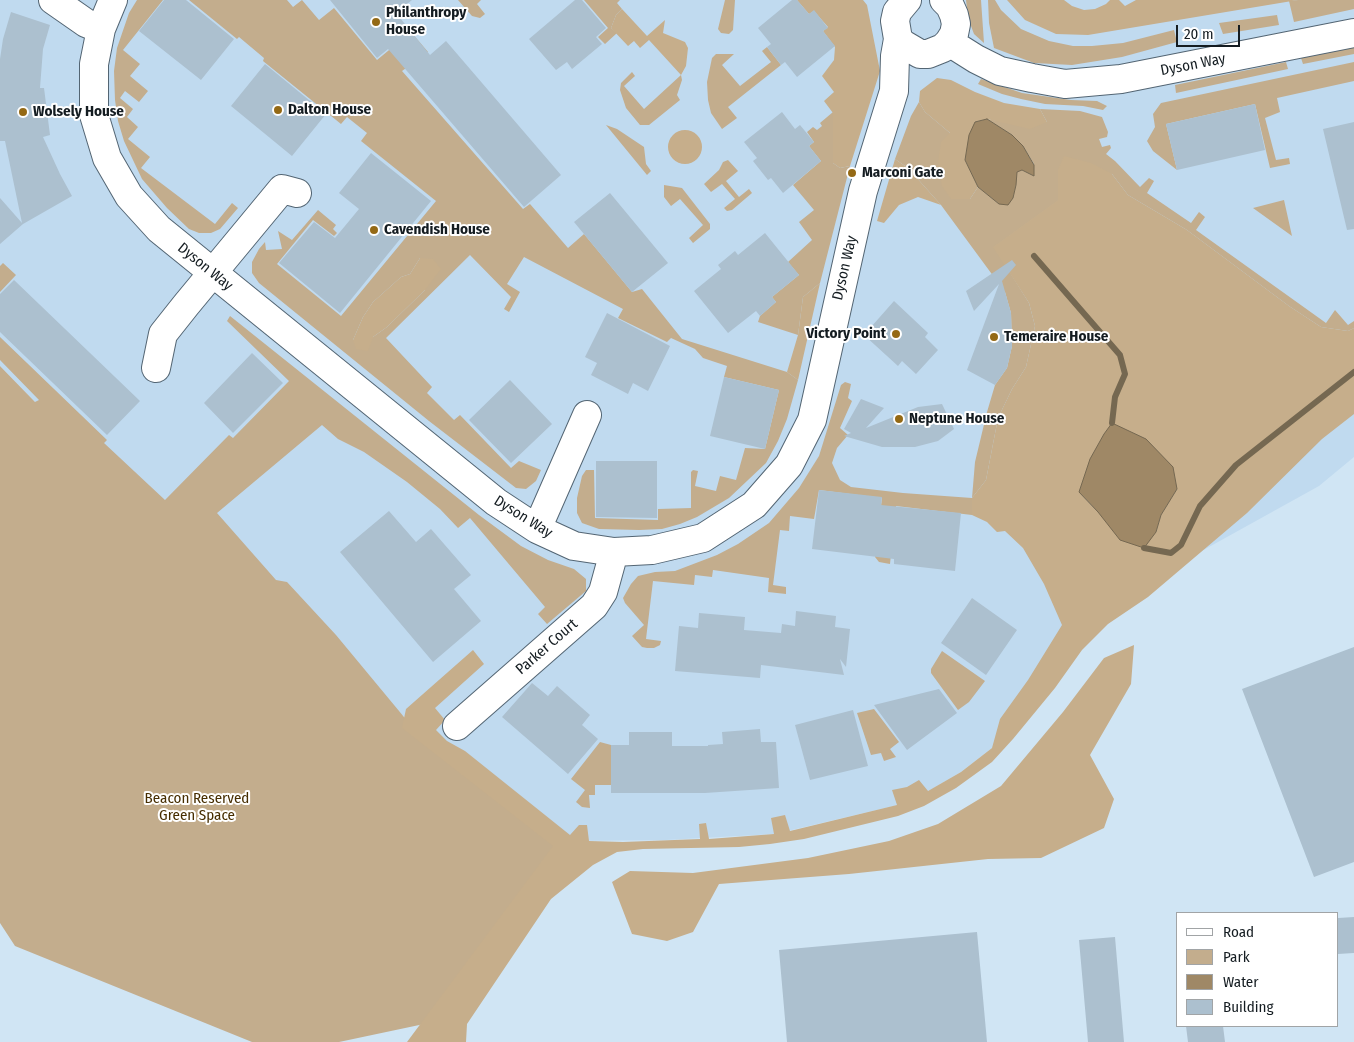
<!DOCTYPE html>
<style>
body{margin:0}
#map{position:relative;width:1354px;height:1042px;overflow:hidden;background:#d0e5f4;font-family:"Fira Sans Condensed",sans-serif}
canvas{display:block}
.legend{position:absolute;left:1176px;top:912px;width:162px;height:115px;box-sizing:border-box;background:#fff;border:1px solid #a1a4a6;margin:0;padding:6px 9px;list-style:none;font-size:15px;color:#141c21}
.legend li{display:flex;align-items:center;gap:10px;height:25px}
.legend b{width:25px;border:1px solid #a1a4a6}
.scale{position:absolute;left:1176px;top:25px;width:64px;height:22px;box-sizing:border-box;border:2px solid #141c21;border-top:0;padding-left:6px;font-size:15px;line-height:18px;white-space:nowrap;color:#141c21;-webkit-text-stroke:4px #fff;paint-order:stroke}
</style>
<div id="map">
<canvas width="1354" height="1042"></canvas>
<ul class="legend">
<li><b style="height:6px;background:#fff"></b>Road</li>
<li><b style="height:14px;background:#c3ad8d"></b>Park</li>
<li><b style="height:14px;background:#9f8866"></b>Water</li>
<li><b style="height:14px;background:#acc0cf"></b>Building</li>
</ul>
<div class="scale">20 m</div>
</div>
<script>
const ctx = document.querySelector('canvas').getContext('2d');
ctx.lineJoin = 'round';
function fillPath(path, color) {
  ctx.fillStyle = color;
  ctx.fill(path, 'evenodd');
}
function shape(rows) {
  const path = new Path2D();
  for (const r of rows) {
    if (r.length === 3) {
      path.moveTo(r[0] + r[2], r[1]);
      path.arc(r[0], r[1], r[2], 0, 2 * Math.PI);
      continue;
    }
    path.moveTo(r[0], r[1]);
    for (let i = 2; i < r.length; i += 2) path.lineTo(r[i], r[i + 1]);
  }
  return path;
}
function strokePath(path, color, width, dash) {
  ctx.strokeStyle = color;
  ctx.lineWidth = width;
  ctx.lineCap = dash ? 'butt' : 'round';
  ctx.setLineDash(dash || []);
  ctx.stroke(path);
}
function write(font, color, halo, rows, align = 'center') {
  ctx.font = font + ' "Fira Sans Condensed",sans-serif';
  ctx.lineWidth = 4;
  ctx.setLineDash([]);
  ctx.textBaseline = 'middle';
  ctx.strokeStyle = halo;
  ctx.fillStyle = color;
  for (const [text, x, y, turn = 0] of rows) {
    ctx.save();
    ctx.translate(x, y);
    ctx.rotate((+turn || 0) * Math.PI / 180);
    ctx.textAlign = isNaN(turn) ? turn : align;
    if (halo) ctx.strokeText(text, 0, 0);
    ctx.fillText(text, 0, 0);
    ctx.restore();
  }
}
fillPath(shape([
 [0,0,1354,0,1354,457,1319,486,1135,588,992,748,961,772,932,789,898,805,775,834,666,840,566,841,154,524,0,366]
]), '#c0daef');
fillPath(shape([
 [137,0,163,0,123,50,140,64,130,76,148,91,139,102,125,91,120,98,133,109,127,117,138,127,128,139,150,157,141,168,215,224,232,203,238,208,220,229,211,233,199,233,189,229,167,208,142,179,124,141,118,121,115,100,114,71,117,48,129,13],
 [189,0,287,0,293,7,302,0,319,20,334,8,377,60,411,32,428,52,402,71,523,209,530,204,568,248,584,234,632,292,642,289,682,339,787,372,798,380,787,419,778,441,766,463,729,498,697,517,680,524,662,529,639,530,599,529,582,523,577,513,577,498,582,476,586,470,594,470,595,518,658,520,658,509,691,508,691,472,693,470,698,471,695,486,716,491,720,476,736,480,745,448,765,449,779,390,724,377,727,366,703,358,695,349,671,338,667,342,618,318,623,309,524,257,507,284,520,292,509,312,504,309,511,297,470,255,386,338,432,387,427,393,454,420,460,415,511,468,519,461,541,470,536,481,526,489,516,488,429,421,259,283,252,273,252,262,259,249,265,242,266,250,282,249,278,231,292,240,318,210,336,225,333,229,337,233,334,236,313,220,277,264,341,316,436,201,361,141,367,133,347,117,341,124,263,61,264,58,239,37,237,39],
 [420,258,425,290,387,327,373,337,353,340,363,317,373,302,401,277,410,274],
 [458,0,481,0,477,4,485,14,480,18,472,16],
 [584,0,620,0,617,3,622,9,616,15,611,28,617,33,605,44,598,37,608,28],
 [725,0,735,0,733,30,729,34,721,33,718,29],
 [966,0,981,0,984,43,974,34,968,18],
 [988,0,995,0,1001,10,1021,29,1049,41,1073,46,1092,46,1123,43,1174,30,1177,42,1122,57,1072,65,1034,63,994,48,989,23],
 [1298,0,1354,0,1354,9,1294,22,1289,1],
 [1277,15,1279,25,1223,34,1219,23],
 [767,47,781,65,728,107,737,118,722,129,711,113,708,100,707,82,712,58,716,54,734,54,722,65,740,86,771,62,762,51],
 [1354,47,1354,54,1303,64,1301,58],
 [1286,62,1288,69,1176,93,1175,85],
 [1354,62,1354,81,1277,98,1280,112,1265,118,1276,160,1289,158,1290,164,1270,168,1255,104,1166,124,1177,170,1153,151,1147,141,1155,127,1153,114,1161,103],
 [632,72,635,76,624,86,644,109,681,75,682,80,677,95,680,100,649,125,640,125,626,108,620,90,621,83],
 [981,79,1022,93,1071,100,1097,101,1107,106,1103,110,1083,106,1045,104,1021,99,1002,94,978,84],
 [919,102,925,112,950,133,970,199,978,187,999,204,1013,197,1016,185,1016,172,1022,170,1034,176,1034,164,1023,146,1012,135,987,119,1005,122,1047,122,1040,109,1080,111,1102,117,1108,132,1107,137,1099,139,1102,147,1110,145,1111,148,1106,154,1115,161,1140,187,1149,178,1154,181,1147,193,1191,223,1199,212,1205,217,1196,230,1326,323,1335,310,1348,325,1354,321,1354,328,1348,331,1321,327,1289,306,1187,230,1128,195,1112,174,1058,170,1059,200,994,247,1029,303,1035,326,1026,367,1012,389,998,418,986,480,972,498,972,515,896,506,890,564,879,562,875,557,882,498,819,490,814,519,790,516,789,531,780,530,773,585,786,587,786,594,768,592,769,578,713,570,712,577,695,575,694,585,653,581,646,639,661,641,660,645,654,648,647,648,642,647,632,636,644,625,625,603,623,598,631,584,638,576,655,572,675,571,717,555,738,544,769,523,799,488,819,456,841,385,845,382,851,384,848,398,852,401,840,428,848,435,837,448,832,463,840,480,851,487,903,493,972,498,975,462,987,412,995,385,1007,368,1012,346,1011,313,1005,292,941,205,908,168,895,159,911,116],
 [833,112,833,163,840,168,850,166,820,283,803,297,798,335,758,322,760,316,776,302,772,297,799,275,788,262,812,240,799,222,814,210,793,185,821,161,809,146,814,142,807,132,813,127,817,130,822,126,820,123],
 [606,125,617,129,644,147,646,164,651,171,647,175],
 [728,160,738,171,726,181,739,197,749,189,752,193,732,210,727,211,724,208,735,199,722,184,711,192,704,184,719,170,723,162],
 [664,185,682,188,710,224,710,229,693,243,689,238,703,225,680,199,671,206,664,197],
 [1284,200,1292,236,1253,208],
 [3,263,16,275,0,292,0,266],
 [230,316,479,515,521,546,548,560,574,569,586,579,586,591,547,624,538,614,545,607,470,518,458,528,440,509,407,482,364,452,338,439,322,425,217,513,276,580,287,582,336,635,404,717,566,841,424,1024,339,1042,252,1042,15,946,0,923,0,366,35,402,39,400,0,360,0,337,107,440,104,443,165,500,229,435,233,438,289,381,227,321],
 [942,651,985,681,969,702,958,710,931,673,931,669],
 [874,709,899,742,890,749,896,757,884,761,881,753,871,755,857,713],
 [600,742,611,745,611,785,595,785,595,795,589,795,590,808,582,807,576,802,585,790,571,779]
]), '#c3ad8d');
fillPath(shape([
 [797,0,863,0,867,5,880,71,850,166,840,168,833,163,833,113,824,101,834,92,822,76,834,60,835,47,823,31,828,27,814,11,809,14],
 [1007,0,1064,0,1072,6,1084,10,1095,9,1106,4,1110,0,1119,0,1125,6,1136,0,1298,0,1088,35,1056,34,1025,20],
 [622,9,647,36,665,20,663,33,685,42,688,48,686,66,681,75,649,40,640,48,634,41,628,46,611,28,616,15],
 [937,78,951,80,975,92,1004,103,1040,109,1047,122,1030,129,987,119,975,122,965,160,978,187,970,199,951,199,942,186,938,162,941,142,950,133,925,112,919,102,920,91],
 [685,147,17],
 [1064,156,1091,163,1112,174,1128,195,1187,230,1289,306,1321,327,1348,331,1354,328,1354,414,1322,439,1247,513,1148,597,1108,624,1082,650,1055,688,1013,739,992,762,956,788,924,806,898,816,804,839,770,844,739,847,643,849,617,852,593,865,551,899,467,1024,466,1042,407,1042,553,846,402,728,406,709,473,650,484,664,435,708,445,720,436,730,447,741,465,751,570,835,579,825,587,825,589,841,623,842,700,839,699,824,706,823,709,839,774,834,771,818,785,815,790,831,897,805,892,790,907,787,919,780,928,791,961,772,992,748,1000,719,1028,680,1062,625,1044,584,1023,548,1005,531,997,532,987,522,972,515,972,498,986,480,998,418,1012,389,1026,367,1035,326,1029,303,993,247,1058,200,1058,170],
 [1177,489,1161,515,1156,532,1098,512,1079,492],
 [895,159,908,168,941,205,918,197,899,205,884,223,877,221],
 [420,258,433,259,441,269,425,290,387,327,373,337,368,351,356,349,353,340,363,317,373,302,401,277,410,274],
 [820,283,798,380,787,372,798,335,803,297],
 [1134,645,1131,684,1090,755,1114,799,1104,828,1041,858,988,859,849,874,719,884,693,932,667,941,632,934,612,882,630,871,693,873,808,858,889,841,938,824,1001,786,1063,712,1104,658]
]), '#c6ae8b');
const water = shape([
 [987,119,1012,135,1023,146,1034,165,1034,176,1022,170,1017,172,1016,185,1013,198,1008,205,999,204,978,187,965,160,969,135,975,122,987,119],
 [1112,423,1146,439,1173,467,1177,489,1161,515,1156,532,1144,548,1120,540,1098,512,1079,492,1090,459,1104,434,1112,423]
]);
fillPath(water, '#9f8866');
strokePath(water, '#756851', 1);
strokePath(shape([
 [1034,256,1120,355,1125,374,1115,397,1112,423],
 [1144,548,1171,553,1181,545,1200,506,1236,465,1354,372]
]), '#756851', 6);
fillPath(shape([
 [164,0,186,0,234,39,201,80,139,31],
 [330,0,412,0,396,13,430,55,446,41,561,175,524,207,388,49,377,58],
 [575,0,582,0,606,28,596,37,602,44,572,69,567,62,556,70,529,39],
 [792,0,797,0,809,14,814,10,828,28,823,31,835,46,797,77,785,62,781,65,767,47,771,44,758,28],
 [11,12,50,25,43,49,40,88,44,88,50,135,43,137,60,174,72,196,23,224,0,244,0,198,22,223,5,141,0,141,0,59,3,39],
 [265,64,326,114,292,156,231,106],
 [1255,104,1265,150,1177,170,1166,124],
 [782,112,795,129,800,125,814,142,809,146,821,161,783,193,771,178,768,180,753,161,757,158,744,142],
 [1354,122,1354,229,1347,230,1323,129],
 [371,153,431,201,340,313,279,263,314,222,335,238,359,209,339,193],
 [610,193,668,263,632,292,574,222],
 [765,233,799,275,772,297,776,302,760,316,756,311,728,333,694,291,721,269,718,265,735,251,738,255],
 [1012,260,1016,265,1002,281,1011,313,1012,346,1007,368,995,385,967,370,999,284,974,311,966,291],
 [14,280,140,401,107,435,0,332,0,294],
 [894,301,928,333,925,337,938,350,916,374,902,361,898,366,864,335],
 [607,313,670,346,648,391,633,383,628,394,591,375,597,363,585,357],
 [252,353,283,383,233,433,204,403],
 [724,377,779,390,765,449,710,436],
 [510,380,552,424,511,463,469,420],
 [861,399,884,408,866,428,918,407,942,404,954,429,938,441,915,447,882,447,844,436,851,433,844,429],
 [596,461,657,461,657,518,596,517],
 [819,490,882,497,881,505,961,513,955,571,894,564,894,559,812,549],
 [389,511,416,542,431,529,471,575,454,589,481,621,433,662,340,552],
 [972,598,1017,630,986,675,941,643],
 [796,611,836,616,835,627,850,629,846,667,840,659,844,675,761,665,760,678,675,671,679,626,698,628,699,613,745,617,744,630,781,633,782,624,795,626],
 [1354,647,1354,862,1314,877,1242,689],
 [532,683,548,696,557,686,590,715,582,725,598,739,568,774,502,717],
 [939,689,957,713,907,750,874,705],
 [853,710,868,766,810,780,795,725],
 [760,729,761,742,776,742,779,788,705,793,611,793,611,745,629,745,629,732,672,732,672,746,708,746,708,745,723,744,722,732],
 [1354,917,1354,953,1338,954,1338,918],
 [977,932,987,1042,787,1042,779,950],
 [1115,937,1124,1042,1088,1042,1079,940],
 [1186,1026,1223,1026,1225,1042,1188,1042]
]), '#acc0cf');
const minor = shape([
 [53,0,86,23,101,29],
 [113,0,101,29,94,64,94,115,107,158,129,196,159,229,496,502,537,529,574,546,614,552,652,550,703,538,754,505,789,465,812,420,863,191,894,91,895,56,898,39],
 [907,0,897,12,895,21,898,39,903,44,920,54,928,54,943,48,949,42,954,34,956,24,954,15,950,6,944,0],
 [949,42,976,59,1000,71,1032,78,1065,84,1121,79,1354,33],
 [156,368,163,334,186,305,282,189,297,193],
 [537,529,587,415],
 [457,726,594,606,603,592,614,552]
]);
strokePath(minor, '#536573', 30);
strokePath(minor, '#fff', 28);
for (const [x, y, r, color] of [
 [376,22,5,"#946915"],
 [278,110,5,"#946915"],
 [23,112,5,"#946915"],
 [852,173,5,"#946915"],
 [374,230,5,"#946915"],
 [896,334,5,"#946915"],
 [994,337,5,"#946915"],
 [899,419,5,"#946915"]
]) {
  const dot = new Path2D();
  dot.arc(x, y, r, 0, 2 * Math.PI);
  ctx.fillStyle = color;
  ctx.fill(dot);
  strokePath(dot, '#fff', 2);
}
write('bold 15px', '#141c21', '#fff', [
 ["Philanthropy",386,13],
 ["House",386,30],
 ["Dalton House",288,110],
 ["Wolsely House",33,112],
 ["Marconi Gate",862,173],
 ["Cavendish House",384,230],
 ["Victory Point",886,334,"right"],
 ["Temeraire House",1004,337],
 ["Neptune House",909,419]
], 'left');
write('15px', '#141c21', '#fff', [
 ["Dyson Way",1193,65,-11],
 ["Dyson Way",205,267,39],
 ["Dyson Way",845,268,-77],
 ["Dyson Way",523,517,32],
 ["Parker Court",547,647,-41]
]);
write('15px', '#462d00', '#fff', [
 ["Beacon Reserved",197,799],
 ["Green Space",197,816]
]);
</script>
